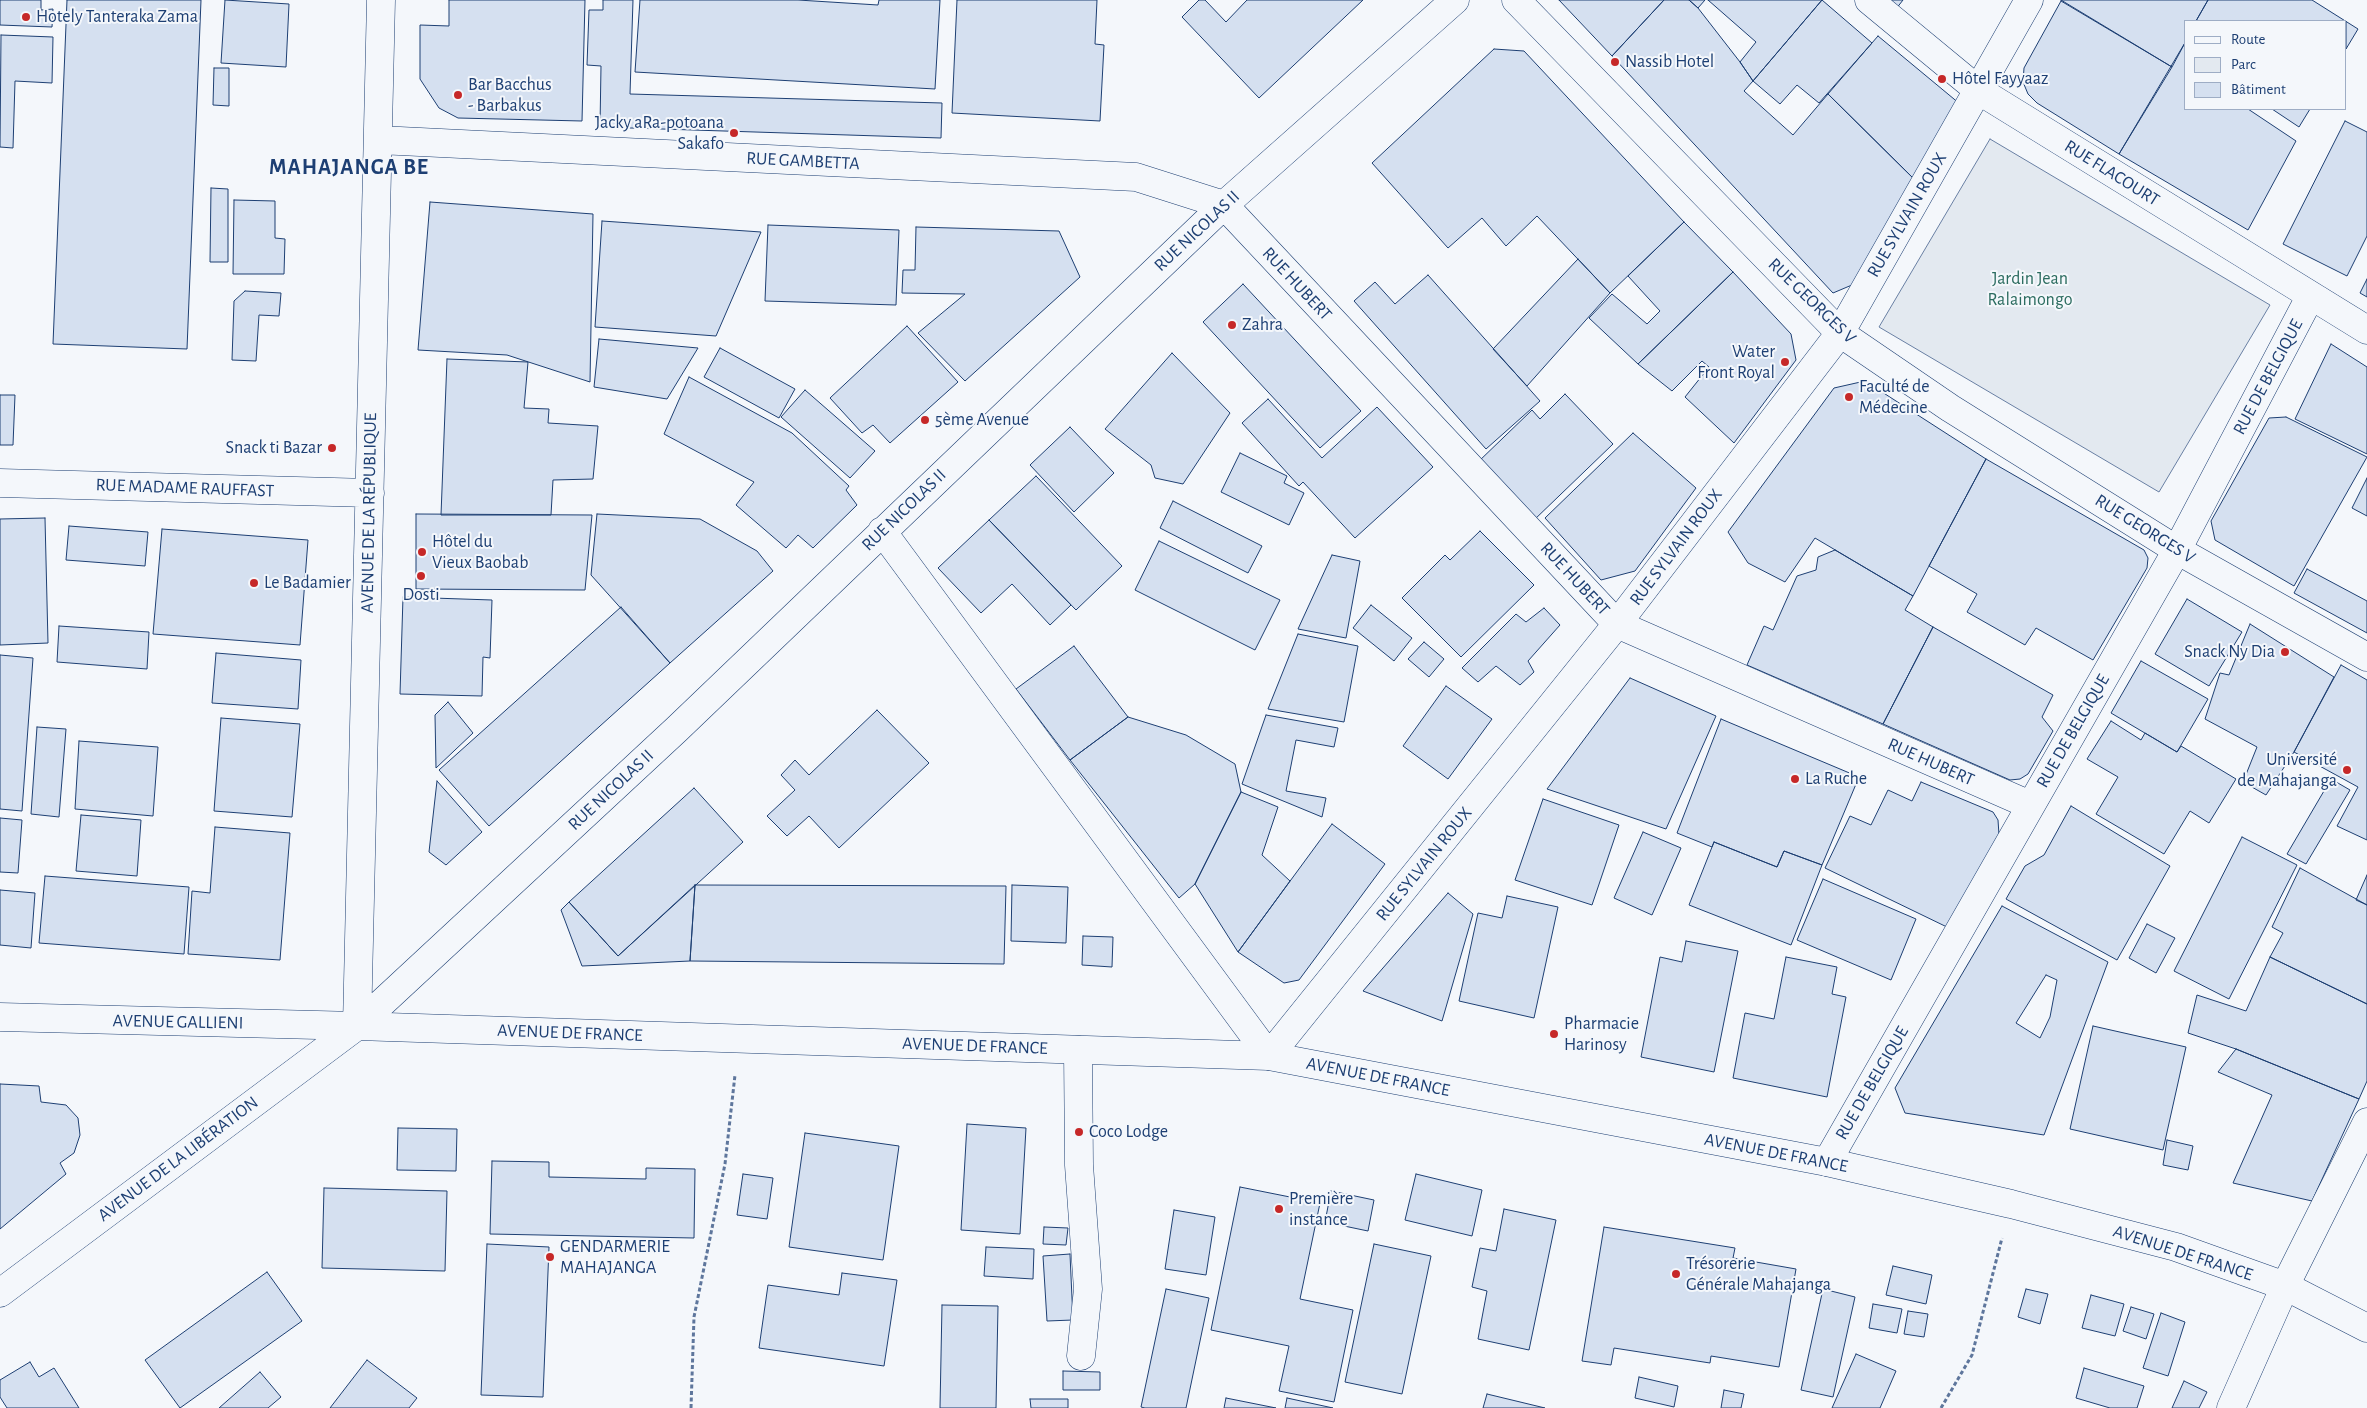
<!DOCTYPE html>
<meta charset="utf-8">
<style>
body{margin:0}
#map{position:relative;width:2367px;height:1408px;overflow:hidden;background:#f4f7fb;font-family:"Alegreya Sans",sans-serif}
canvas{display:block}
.legend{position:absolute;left:2184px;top:20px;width:162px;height:90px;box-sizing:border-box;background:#f4f7fb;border:1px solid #9eadc5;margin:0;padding:6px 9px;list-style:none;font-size:15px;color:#1d3f73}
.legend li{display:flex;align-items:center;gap:10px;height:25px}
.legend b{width:25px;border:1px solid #9eadc5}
</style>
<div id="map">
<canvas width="2367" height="1408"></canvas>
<ul class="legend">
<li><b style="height:6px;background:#f4f7fb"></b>Route</li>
<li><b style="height:14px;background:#e3e9f0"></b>Parc</li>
<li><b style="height:14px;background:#d5e0f0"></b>Bâtiment</li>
</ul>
</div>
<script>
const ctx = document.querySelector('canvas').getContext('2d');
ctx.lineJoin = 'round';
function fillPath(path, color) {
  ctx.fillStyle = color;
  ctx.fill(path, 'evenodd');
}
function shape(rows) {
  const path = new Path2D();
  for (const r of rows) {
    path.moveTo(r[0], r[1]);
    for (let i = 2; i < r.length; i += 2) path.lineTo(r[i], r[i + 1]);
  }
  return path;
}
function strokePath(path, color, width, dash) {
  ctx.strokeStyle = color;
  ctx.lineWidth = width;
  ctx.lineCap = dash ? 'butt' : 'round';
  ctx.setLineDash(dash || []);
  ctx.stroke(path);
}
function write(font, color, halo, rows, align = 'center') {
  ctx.font = font + ' "Alegreya Sans",sans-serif';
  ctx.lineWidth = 4;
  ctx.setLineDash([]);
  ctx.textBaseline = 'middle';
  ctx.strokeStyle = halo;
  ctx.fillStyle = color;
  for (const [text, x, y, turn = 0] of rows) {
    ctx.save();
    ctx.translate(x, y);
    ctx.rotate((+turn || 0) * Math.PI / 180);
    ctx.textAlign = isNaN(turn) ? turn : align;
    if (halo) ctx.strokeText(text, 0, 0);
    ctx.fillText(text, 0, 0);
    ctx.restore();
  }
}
const green = shape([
 [1990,139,2270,305,2159,492,1879,327,1990,139]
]);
fillPath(green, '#e3e9f0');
strokePath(green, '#687fa3', 1);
const building = shape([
 [0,0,41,0,41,10,53,9,52,27,0,25,0,0],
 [67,0,201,0,187,349,53,344,67,0],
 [225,0,289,4,286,67,221,63,225,0],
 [449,0,585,0,582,121,458,118,439,108,420,79,420,25,449,26,449,0],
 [603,0,633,0,630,94,942,103,941,138,600,127,601,66,587,65,589,10,603,10,603,0],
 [640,0,798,0,878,5,879,0,940,0,935,89,635,72,640,0],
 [957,0,1097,0,1095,44,1104,45,1100,121,952,113,957,0],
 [1199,0,1205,0,1226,22,1247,0,1363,0,1259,98,1182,17,1199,0],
 [1559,0,1664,0,1612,56,1559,0],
 [1664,0,1689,0,1698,8,1740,62,1753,81,1744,91,1793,135,1828,94,1916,181,1859,282,1833,293,1612,56,1664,0],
 [1689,0,1705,0,1698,8,1689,0],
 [1708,0,1822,0,1753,81,1740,62,1756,42,1708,0],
 [1822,0,1872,43,1819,103,1797,85,1780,104,1753,81,1822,0],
 [1884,0,1903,0,1896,9,1884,0],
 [2061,0,2208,0,2196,21,2186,21,2186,41,2172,67,2061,0],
 [2208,0,2312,0,2358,29,2346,49,2346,21,2196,21,2208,0],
 [2061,1,2172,67,2119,154,2037,103,2028,94,2023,82,2024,68,2061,1],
 [1,35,53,37,52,83,15,81,13,148,0,147,1,35],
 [1878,36,1960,104,1916,181,1828,94,1878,36],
 [2186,41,2186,109,2248,109,2296,141,2248,230,2119,154,2186,41],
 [1494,49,1524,51,1684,222,1610,293,1537,216,1506,246,1482,218,1448,248,1372,163,1494,49],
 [214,68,229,68,229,106,213,105,214,68],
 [2272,109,2310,109,2299,127,2272,109],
 [2345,121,2367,132,2367,236,2347,276,2283,244,2345,121],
 [211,188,228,189,228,262,210,262,211,188],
 [234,200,275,201,275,238,285,239,284,274,233,274,234,200],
 [430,202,593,214,590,382,507,355,418,350,430,202],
 [602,221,761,232,716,336,595,327,602,221],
 [1684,222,1733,272,1638,364,1589,318,1612,294,1647,324,1660,311,1628,276,1684,222],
 [768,225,899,230,896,305,765,301,768,225],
 [916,227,1059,231,1080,277,965,381,918,333,965,294,902,293,903,270,915,270,916,227],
 [1578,259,1610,293,1527,386,1493,349,1578,259],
 [1733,272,1791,334,1796,360,1734,443,1685,397,1709,367,1702,361,1672,391,1638,364,1733,272],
 [1428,275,1540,401,1486,449,1354,301,1375,282,1395,304,1428,275],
 [2367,279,2367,297,2360,293,2367,279],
 [1243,284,1361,411,1320,448,1203,322,1243,284],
 [245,291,281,293,279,316,259,315,256,361,232,360,234,301,245,291],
 [907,326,958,382,890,443,873,425,862,433,830,398,907,326],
 [599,339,698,348,667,399,594,387,599,339],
 [2331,344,2367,367,2367,454,2295,419,2331,344],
 [720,348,795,389,779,418,704,377,720,348],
 [1172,353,1230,413,1183,484,1155,478,1151,465,1105,429,1172,353],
 [447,359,528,362,524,408,549,409,548,423,598,426,593,479,553,480,551,515,441,515,447,359],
 [689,377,792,433,849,486,846,490,857,505,813,548,798,535,786,548,736,505,754,482,664,434,689,377],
 [1865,381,1986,459,1913,596,1815,538,1785,582,1748,563,1728,532,1834,388,1865,381],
 [805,390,875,451,850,478,781,417,805,390],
 [1565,394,1613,444,1533,521,1477,463,1532,410,1540,419,1565,394],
 [0,395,15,395,13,445,0,445,0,395],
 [1268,399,1322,458,1377,407,1433,467,1355,538,1303,482,1299,486,1242,423,1268,399],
 [2286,417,2367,457,2294,586,2215,540,2211,521,2269,418,2286,417],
 [1070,427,1114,473,1074,512,1030,465,1070,427],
 [1633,433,1696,488,1635,571,1601,580,1545,518,1633,433],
 [1240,453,1287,476,1284,483,1304,493,1289,525,1221,492,1240,453],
 [1986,459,2144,550,2148,558,2147,568,2093,660,2036,628,2025,645,1967,612,1977,594,1929,566,1986,459],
 [1036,476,1122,566,1076,610,989,520,1036,476],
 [2367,478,2367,516,2352,508,2367,478],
 [1173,501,1262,546,1248,573,1160,528,1173,501],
 [416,514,592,515,585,590,416,589,416,514],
 [597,514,700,519,757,551,773,571,670,663,591,575,597,514],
 [45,518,48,643,0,645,0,519,45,518],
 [989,520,1071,605,1050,625,1012,584,981,613,938,568,989,520],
 [69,526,148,532,145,566,66,560,69,526],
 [162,529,308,540,300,645,153,634,162,529],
 [1480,531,1534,585,1461,657,1402,598,1445,555,1450,560,1480,531],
 [1159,541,1280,600,1255,650,1135,590,1159,541],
 [1835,550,1913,596,1905,610,1933,627,1883,724,1747,665,1764,626,1773,630,1797,576,1816,570,1818,557,1835,550],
 [1332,555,1360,561,1346,638,1298,629,1332,555],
 [2307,569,2367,601,2367,633,2294,593,2307,569],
 [403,597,492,600,490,658,483,657,482,696,400,694,403,597],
 [2187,599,2242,632,2209,686,2155,654,2187,599],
 [1371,605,1412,638,1394,661,1353,628,1371,605],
 [621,607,670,663,489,826,439,770,621,607],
 [1544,608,1560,625,1528,661,1534,672,1520,685,1496,666,1478,682,1462,668,1516,614,1526,622,1544,608],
 [2250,624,2334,677,2294,752,2266,795,2243,782,2257,747,2205,719,2220,673,2229,675,2250,624],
 [59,626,149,632,147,669,57,662,59,626],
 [1933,627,2053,695,2042,717,2053,731,2028,774,2020,779,2010,780,1883,724,1933,627],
 [1298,634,1358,646,1344,722,1268,709,1298,634],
 [1424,642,1444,659,1429,677,1408,659,1424,642],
 [1074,646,1128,717,1070,760,1016,689,1074,646],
 [216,653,301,660,298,709,212,703,216,653],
 [0,655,33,658,22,811,0,809,0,655],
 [2141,661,2208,699,2177,752,2111,713,2141,661],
 [2341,665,2367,680,2367,840,2337,826,2358,787,2294,752,2341,665],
 [1630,678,1716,716,1666,829,1547,789,1630,678],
 [1446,686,1492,719,1448,779,1403,746,1446,686],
 [448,702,473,733,436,768,435,715,448,702],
 [877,710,929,763,839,848,809,816,787,836,767,816,795,790,781,775,795,760,809,775,877,710],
 [1266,715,1338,728,1334,747,1296,740,1286,791,1326,798,1322,817,1242,784,1266,715],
 [1128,717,1186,735,1235,764,1241,792,1195,884,1179,898,1070,760,1128,717],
 [221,718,300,724,292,817,214,811,221,718],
 [1721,719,1859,777,1822,865,1784,851,1777,867,1714,842,1712,847,1677,833,1721,719],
 [2111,721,2141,740,2145,733,2177,752,2181,746,2236,779,2209,823,2190,811,2164,854,2096,814,2118,777,2087,759,2111,721],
 [37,727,66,729,59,817,31,814,37,727],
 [79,741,158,747,153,816,75,809,79,741],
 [2331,779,2350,790,2306,864,2287,854,2331,779],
 [437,781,482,832,446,865,429,852,437,781],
 [1921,782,1993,812,1998,820,1999,835,1949,928,1825,868,1850,816,1871,825,1888,790,1912,801,1921,782],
 [694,788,743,842,618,956,569,902,694,788],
 [1241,792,1278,807,1262,855,1290,881,1238,952,1195,884,1241,792],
 [1543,799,1619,825,1592,905,1515,880,1543,799],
 [2071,806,2170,866,2117,960,2006,899,2025,866,2044,855,2071,806],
 [81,815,141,820,137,876,76,871,81,815],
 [0,818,22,820,18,873,0,872,0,818],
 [1332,824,1385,864,1299,980,1284,983,1238,952,1332,824],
 [215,827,290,833,280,960,188,954,192,891,210,893,215,827],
 [1643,832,1681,848,1652,915,1614,898,1643,832],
 [2242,837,2297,865,2229,999,2174,971,2242,837],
 [1714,842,1777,867,1784,851,1822,865,1791,945,1689,905,1714,842],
 [2300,868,2367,905,2367,1004,2270,957,2283,933,2272,927,2300,868],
 [2367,875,2367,905,2356,900,2367,875],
 [45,876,189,887,184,954,39,943,45,876],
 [1823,879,1916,919,1891,980,1797,940,1823,879],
 [695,885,1006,886,1004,964,690,961,695,885],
 [695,885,690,961,582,966,561,910,569,902,618,956,695,885],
 [1012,885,1068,887,1066,943,1011,941,1012,885],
 [0,890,35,893,31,948,0,945,0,890],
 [1448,893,1473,914,1442,1021,1363,991,1448,893],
 [1507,896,1558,907,1534,1018,1459,1001,1478,913,1502,918,1507,896],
 [2002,906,2108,962,2044,1135,1905,1113,1895,1088,2002,906],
 [2046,975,2057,980,2050,1017,2040,1038,2016,1023,2046,975],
 [2147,924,2175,938,2156,973,2129,958,2147,924],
 [1083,936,1113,937,1112,967,1082,965,1083,936],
 [1686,941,1738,951,1714,1072,1641,1057,1660,957,1682,962,1686,941],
 [1786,957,1837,967,1832,994,1846,997,1827,1097,1733,1078,1745,1013,1774,1019,1786,957],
 [2270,957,2367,1004,2367,1081,2359,1099,2236,1049,2188,1033,2197,995,2246,1011,2270,957],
 [2093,1026,2186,1047,2163,1150,2070,1129,2093,1026],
 [2236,1049,2359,1099,2312,1201,2233,1183,2272,1095,2218,1072,2236,1049],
 [0,1084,39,1086,41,1102,66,1105,78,1118,80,1135,74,1153,60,1163,66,1174,0,1229,0,1084],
 [967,1124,1026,1128,1020,1234,961,1230,967,1124],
 [398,1128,457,1129,456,1171,397,1170,398,1128],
 [805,1133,899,1146,883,1260,789,1247,805,1133],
 [2167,1140,2193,1146,2188,1170,2163,1165,2167,1140],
 [492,1161,549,1162,549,1177,646,1179,646,1168,695,1169,694,1238,490,1234,492,1161],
 [743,1174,773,1178,767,1219,737,1215,743,1174],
 [1416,1174,1482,1190,1472,1236,1405,1220,1416,1174],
 [1240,1187,1320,1203,1300,1299,1353,1310,1334,1402,1279,1391,1289,1346,1211,1330,1240,1187],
 [324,1188,447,1191,445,1271,322,1268,324,1188],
 [1331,1191,1374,1200,1368,1231,1325,1222,1331,1191],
 [1504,1209,1556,1220,1529,1350,1478,1339,1487,1291,1472,1287,1480,1248,1496,1251,1504,1209],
 [1174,1210,1215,1217,1206,1275,1165,1269,1174,1210],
 [1044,1227,1068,1228,1066,1245,1043,1244,1044,1227],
 [1604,1227,1735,1248,1733,1258,1796,1269,1779,1367,1711,1356,1710,1363,1614,1348,1611,1365,1582,1361,1604,1227],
 [487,1244,549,1247,543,1397,481,1395,487,1244],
 [1374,1244,1431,1256,1402,1394,1345,1382,1374,1244],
 [986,1247,1034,1249,1033,1279,984,1276,986,1247],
 [1070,1254,1073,1320,1047,1321,1043,1256,1070,1254],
 [1893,1266,1932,1275,1926,1304,1886,1295,1893,1266],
 [267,1272,302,1321,180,1408,145,1360,267,1272],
 [842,1273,897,1280,884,1366,759,1348,768,1285,839,1295,842,1273],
 [1166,1289,1209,1298,1186,1408,1145,1408,1141,1407,1166,1289],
 [1823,1289,1855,1297,1833,1397,1801,1390,1823,1289],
 [2026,1289,2048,1294,2040,1324,2018,1317,2026,1289],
 [2091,1295,2124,1304,2115,1336,2082,1328,2091,1295],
 [1873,1304,1902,1309,1897,1333,1869,1328,1873,1304],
 [942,1305,998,1306,996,1408,940,1408,942,1305],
 [2131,1307,2154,1314,2146,1339,2123,1331,2131,1307],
 [1908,1311,1928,1314,1924,1337,1904,1334,1908,1311],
 [2161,1313,2185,1322,2168,1376,2143,1368,2161,1313],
 [1856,1354,1896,1371,1880,1408,1832,1408,1856,1354],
 [367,1360,417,1398,409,1408,330,1408,367,1360],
 [30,1362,39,1377,54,1368,79,1408,7,1408,0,1397,0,1380,30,1362],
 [2084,1368,2144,1386,2137,1408,2110,1408,2076,1398,2084,1368],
 [1063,1371,1100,1372,1100,1390,1063,1390,1063,1371],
 [260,1372,281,1397,268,1408,219,1408,260,1372],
 [1639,1377,1678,1386,1674,1407,1635,1398,1639,1377],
 [2184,1381,2207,1392,2199,1408,2172,1408,2184,1381],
 [1724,1390,1744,1394,1741,1408,1721,1408,1724,1390],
 [1487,1394,1545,1408,1483,1408,1487,1394],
 [1226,1398,1276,1408,1224,1408,1226,1398],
 [1287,1398,1333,1408,1285,1408,1287,1398],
 [1030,1399,1068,1399,1068,1408,1031,1408,1030,1399]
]);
fillPath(building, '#d5e0f0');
strokePath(building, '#1d3f73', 1);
const minor = shape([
 [1516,0,1840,333,1950,408,2177,550,2367,657],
 [1869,0,1978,90,2367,330],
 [379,140,1136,177,1224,205,1617,624,2030,805],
 [0,483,370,493],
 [882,531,1269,1056,1617,624,1840,333,2029,0],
 [357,1026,677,729,1224,205,1455,0],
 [357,1026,381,0],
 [1078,1050,1079,1165,1088,1289,1081,1356],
 [1827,1162,2177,550,2310,297],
 [2231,1408,2285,1286,2367,1122]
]);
const major = shape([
 [0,1017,357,1026,1269,1056,1827,1162,2011,1204,2176,1247,2285,1286,2367,1328],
 [0,1293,357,1026]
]);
strokePath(minor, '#1d3f73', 29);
strokePath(major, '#1d3f73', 29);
strokePath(shape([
 [691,1408,694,1317,725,1164,735,1075],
 [1941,1408,1972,1355,2002,1238]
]), '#5e769c', 3, [4, 2.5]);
strokePath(minor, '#f4f7fb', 28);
strokePath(major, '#f4f7fb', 28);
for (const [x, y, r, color] of [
 [26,17,5,"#c62828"],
 [1615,62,5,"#c62828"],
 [1942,79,5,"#c62828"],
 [458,95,5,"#c62828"],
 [734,133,5,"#c62828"],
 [1232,325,5,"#c62828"],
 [1785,362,5,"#c62828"],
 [1849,397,5,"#c62828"],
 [925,420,5,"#c62828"],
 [332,448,5,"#c62828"],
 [422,552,5,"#c62828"],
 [421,576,5,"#c62828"],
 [254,583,5,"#c62828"],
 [2285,652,5,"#c62828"],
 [2347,770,5,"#c62828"],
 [1795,779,5,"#c62828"],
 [1554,1034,5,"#c62828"],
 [1079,1132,5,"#c62828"],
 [1279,1209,5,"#c62828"],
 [550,1257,5,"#c62828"],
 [1676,1274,5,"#c62828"]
]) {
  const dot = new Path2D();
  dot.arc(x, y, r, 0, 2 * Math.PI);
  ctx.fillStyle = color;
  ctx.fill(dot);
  strokePath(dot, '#f4f7fb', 2);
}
write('18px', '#1d3f73', '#f4f7fb', [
 ["Hotely Tanteraka Zama",36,17],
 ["Nassib Hotel",1625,62],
 ["Hôtel Fayyaaz",1952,79],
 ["Bar Bacchus",468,85],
 ["- Barbakus",468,106],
 ["Jacky aRa-potoana",724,123,"right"],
 ["Sakafo",724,144,"right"],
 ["Zahra",1242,325],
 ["Water",1775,352,"right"],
 ["Front Royal",1775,373,"right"],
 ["Faculté de",1859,387],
 ["Médecine",1859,408],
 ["5ème Avenue",935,420],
 ["Snack ti Bazar",322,448,"right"],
 ["Hôtel du",432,542],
 ["Vieux Baobab",432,563],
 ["Le Badamier",264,583],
 ["Dosti",421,595,"center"],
 ["Snack Ny Dia",2275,652,"right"],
 ["Université",2337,760,"right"],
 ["de Mahajanga",2337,781,"right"],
 ["La Ruche",1805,779],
 ["Pharmacie",1564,1024],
 ["Harinosy",1564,1045],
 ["Coco Lodge",1089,1132],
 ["Première",1289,1199],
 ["instance",1289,1220],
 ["GENDARMERIE",560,1247],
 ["MAHAJANGA",560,1268],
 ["Trésorerie",1686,1264],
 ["Générale Mahajanga",1686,1285]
], 'left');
write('18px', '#1d3f73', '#f4f7fb', [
 ["RUE GAMBETTA",803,161,3],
 ["RUE FLACOURT",2112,173,32],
 ["RUE SYLVAIN ROUX",1907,215,-60],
 ["RUE NICOLAS II",1197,231,-43],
 ["RUE HUBERT",1297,284,47],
 ["RUE GEORGES V",1812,301,44],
 ["RUE DE BELGIQUE",2268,377,-62],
 ["RUE MADAME RAUFFAST",185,488,2],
 ["RUE NICOLAS II",904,510,-44],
 ["AVENUE DE LA RÉPUBLIQUE",369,513,-89],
 ["RUE GEORGES V",2145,529,32],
 ["RUE SYLVAIN ROUX",1676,547,-53],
 ["RUE HUBERT",1575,579,47],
 ["RUE DE BELGIQUE",2073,731,-60],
 ["RUE HUBERT",1931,762,24],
 ["RUE NICOLAS II",611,790,-43],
 ["RUE SYLVAIN ROUX",1424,864,-51],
 ["AVENUE GALLIENI",178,1022,1],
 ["AVENUE DE FRANCE",570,1033,2],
 ["AVENUE DE FRANCE",975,1046,2],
 ["AVENUE DE FRANCE",1378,1077,11],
 ["RUE DE BELGIQUE",1872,1083,-60],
 ["AVENUE DE FRANCE",1776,1153,11],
 ["AVENUE DE LA LIBÉRATION",178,1159,-37],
 ["AVENUE DE FRANCE",2183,1253,18]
]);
write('18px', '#2c6c60', '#f4f7fb', [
 ["Jardin Jean",2030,279],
 ["Ralaimongo",2030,300]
]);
ctx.letterSpacing = '1px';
write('bold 22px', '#1d3f73', '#f4f7fb', [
 ["MAHAJANGA BE",349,167]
]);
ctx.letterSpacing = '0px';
</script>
